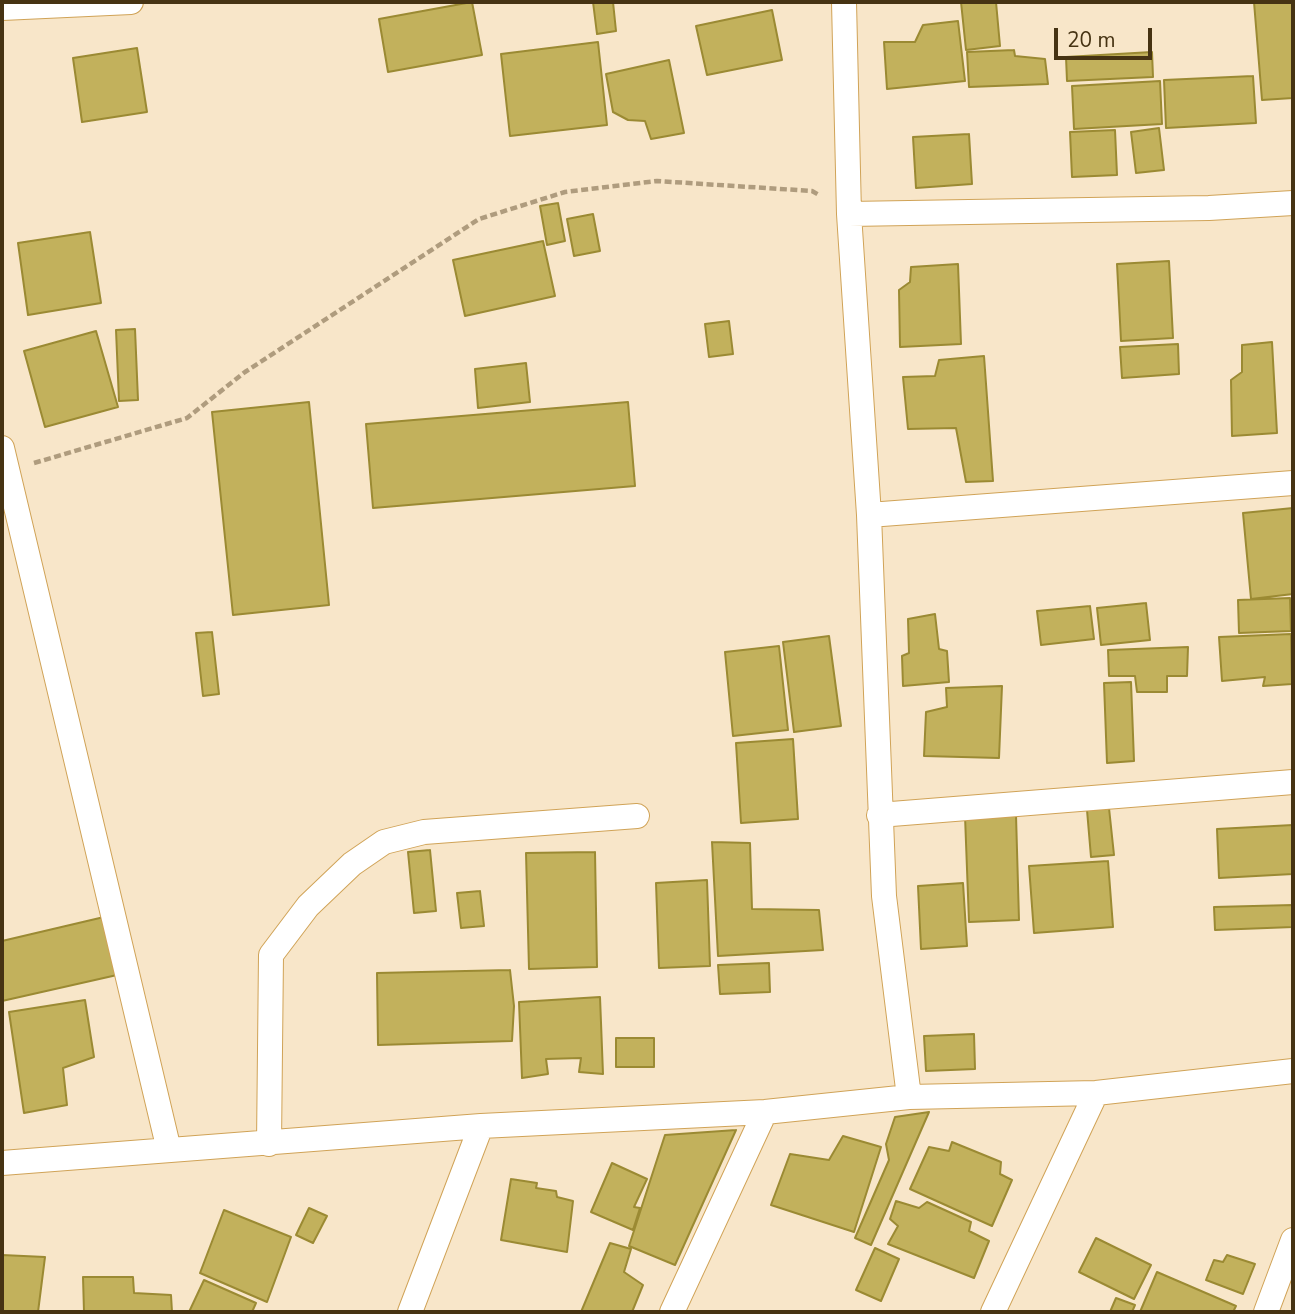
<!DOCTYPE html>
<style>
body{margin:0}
#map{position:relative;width:1295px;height:1314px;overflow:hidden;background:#f8e6c9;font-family:"Nunito Sans",sans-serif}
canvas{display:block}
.frame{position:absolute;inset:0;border:4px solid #463313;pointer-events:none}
.scale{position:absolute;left:1054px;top:28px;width:98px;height:32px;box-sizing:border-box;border:4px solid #463313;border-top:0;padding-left:9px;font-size:21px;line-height:24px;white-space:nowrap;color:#463313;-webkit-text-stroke:5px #f8e6c9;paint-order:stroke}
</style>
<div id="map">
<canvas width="1295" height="1314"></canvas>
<div class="frame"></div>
<div class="scale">20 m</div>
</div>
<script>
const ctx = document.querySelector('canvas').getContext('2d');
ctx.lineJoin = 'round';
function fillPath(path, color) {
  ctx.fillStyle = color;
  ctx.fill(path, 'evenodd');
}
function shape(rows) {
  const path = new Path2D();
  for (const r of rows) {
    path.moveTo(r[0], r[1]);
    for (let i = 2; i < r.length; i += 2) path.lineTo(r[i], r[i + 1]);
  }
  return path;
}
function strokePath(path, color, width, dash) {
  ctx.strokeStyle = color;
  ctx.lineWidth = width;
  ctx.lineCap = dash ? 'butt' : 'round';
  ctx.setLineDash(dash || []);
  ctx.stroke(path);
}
const building = shape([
 [472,2,482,55,388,72,379,19,472,2],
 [593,2,613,2,616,31,597,34,593,2],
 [961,2,996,2,1000,46,966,50,961,2],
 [1254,2,1293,2,1293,98,1262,100,1254,2],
 [772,10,782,60,707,75,696,26,772,10],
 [958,21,965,81,887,89,884,42,915,42,923,25,958,21],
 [598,42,607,125,510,136,501,54,598,42],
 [137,48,147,112,82,122,73,58,137,48],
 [1014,50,1015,56,1045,59,1048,84,969,87,967,52,1014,50],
 [1152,52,1153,77,1067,81,1066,57,1152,52],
 [669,60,684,133,651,139,645,121,628,120,613,112,606,74,669,60],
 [1253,76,1256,123,1166,128,1164,80,1253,76],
 [1160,81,1162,124,1074,129,1072,86,1160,81],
 [1159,128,1164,170,1136,173,1131,132,1159,128],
 [1115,130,1117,175,1072,177,1070,132,1115,130],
 [969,134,972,184,916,188,913,137,969,134],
 [558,203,565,241,547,245,540,206,558,203],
 [593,214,600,251,574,256,567,219,593,214],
 [90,232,101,303,28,315,18,243,90,232],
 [543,241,555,296,465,316,453,260,543,241],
 [1169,261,1173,338,1121,341,1117,264,1169,261],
 [958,264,961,344,900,347,899,290,910,282,911,267,958,264],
 [729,321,733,354,709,357,705,324,729,321],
 [135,329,138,400,119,401,116,330,135,329],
 [96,331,118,407,45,427,24,351,96,331],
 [1272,342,1277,433,1232,436,1231,380,1242,372,1242,345,1272,342],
 [1178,344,1179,374,1122,378,1120,347,1178,344],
 [984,356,993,481,966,482,956,428,908,429,903,377,935,376,939,360,984,356],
 [526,363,530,402,478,408,475,369,526,363],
 [309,402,329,605,233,615,212,412,309,402],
 [628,402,635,486,373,508,366,424,628,402],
 [1293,508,1293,594,1251,599,1243,513,1293,508],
 [1290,598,1291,631,1239,633,1238,600,1290,598],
 [1146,603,1150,640,1101,645,1097,608,1146,603],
 [1090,606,1094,639,1041,645,1037,611,1090,606],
 [935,614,939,649,947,651,949,682,903,686,902,656,909,653,908,619,935,614],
 [212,632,219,694,203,696,196,633,212,632],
 [1291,634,1292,684,1263,686,1265,677,1222,681,1219,637,1291,634],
 [829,636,841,726,794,732,783,642,829,636],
 [779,646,788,730,733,736,725,652,779,646],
 [1188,647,1187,676,1167,676,1167,692,1137,692,1135,676,1109,676,1108,650,1188,647],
 [1131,682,1134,761,1107,763,1104,683,1131,682],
 [1002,686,999,758,924,756,926,712,947,707,946,688,1002,686],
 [793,739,798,819,741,823,736,743,793,739],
 [1109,808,1114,855,1091,857,1087,810,1109,808],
 [1016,815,1019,920,969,922,965,816,1016,815],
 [1293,825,1293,874,1219,878,1217,829,1293,825],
 [712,842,750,843,752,909,819,910,823,950,718,956,712,842],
 [430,850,436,911,414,913,408,852,430,850],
 [595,852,597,967,529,969,526,853,595,852],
 [1108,861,1113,927,1034,933,1029,866,1108,861],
 [707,880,710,966,659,968,656,883,707,880],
 [963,883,967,946,921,949,918,886,963,883],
 [480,891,484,926,461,928,457,893,480,891],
 [1293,905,1293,927,1215,930,1214,907,1293,905],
 [104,917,117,975,2,1001,2,941,104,917],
 [769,963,770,992,720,994,718,965,769,963],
 [510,970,514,1006,512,1041,378,1045,377,973,510,970],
 [600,997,603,1074,579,1072,581,1058,546,1059,548,1074,522,1078,519,1002,600,997],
 [85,1000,94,1057,63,1068,67,1105,24,1113,9,1012,85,1000],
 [974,1034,975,1069,926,1071,924,1036,974,1034],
 [616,1038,654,1038,654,1067,616,1067,616,1038],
 [929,1112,871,1245,855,1238,889,1160,886,1144,895,1117,929,1112],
 [736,1130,675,1265,629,1246,665,1135,736,1130],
 [843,1136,881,1147,854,1232,771,1205,790,1154,829,1160,843,1136],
 [952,1142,1001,1162,1000,1174,1012,1180,992,1226,910,1189,929,1147,949,1151,952,1142],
 [612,1163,647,1179,634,1207,640,1208,633,1230,591,1212,612,1163],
 [511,1179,537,1183,536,1188,556,1191,557,1197,573,1201,567,1252,501,1240,511,1179],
 [896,1201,919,1208,927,1202,971,1222,969,1231,989,1241,974,1278,888,1244,898,1226,890,1219,896,1201],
 [309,1208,327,1216,313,1243,296,1235,309,1208],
 [224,1210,291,1237,267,1302,200,1273,224,1210],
 [1096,1238,1151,1265,1134,1299,1079,1272,1096,1238],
 [610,1243,631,1249,624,1272,643,1285,632,1312,581,1312,610,1243],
 [875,1248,899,1259,881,1301,856,1290,875,1248],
 [2,1255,45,1257,38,1312,2,1312,2,1255],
 [1227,1255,1255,1264,1243,1294,1206,1280,1214,1260,1223,1262,1227,1255],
 [1157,1272,1236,1306,1233,1312,1140,1312,1157,1272],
 [83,1277,133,1277,134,1293,171,1295,172,1312,84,1312,83,1277],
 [204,1280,256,1303,252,1312,189,1312,204,1280],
 [1116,1298,1135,1305,1132,1312,1110,1312,1116,1298]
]);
fillPath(building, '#c2b15c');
strokePath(building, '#9b8a33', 2);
const street = shape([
 [844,2,849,214,869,515,884,896,909,1097],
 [2,8,131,2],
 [849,214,1209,208,1293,203],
 [2,448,169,1150],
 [869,515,1293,483],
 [879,815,1293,782],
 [269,1144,271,955,308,906,352,864,384,842,424,832,637,816],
 [2,1163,481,1126,765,1112,909,1097,1096,1093,1293,1071],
 [410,1312,481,1126],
 [672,1312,765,1112],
 [993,1312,1096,1093],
 [1266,1312,1293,1240]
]);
strokePath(street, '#d0a357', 26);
strokePath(shape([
 [34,463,187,418,245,372,479,219,565,192,657,181,812,191,819,195]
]), '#af9c7e', 4.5, [7, 3.5]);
strokePath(street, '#fff', 24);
</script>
